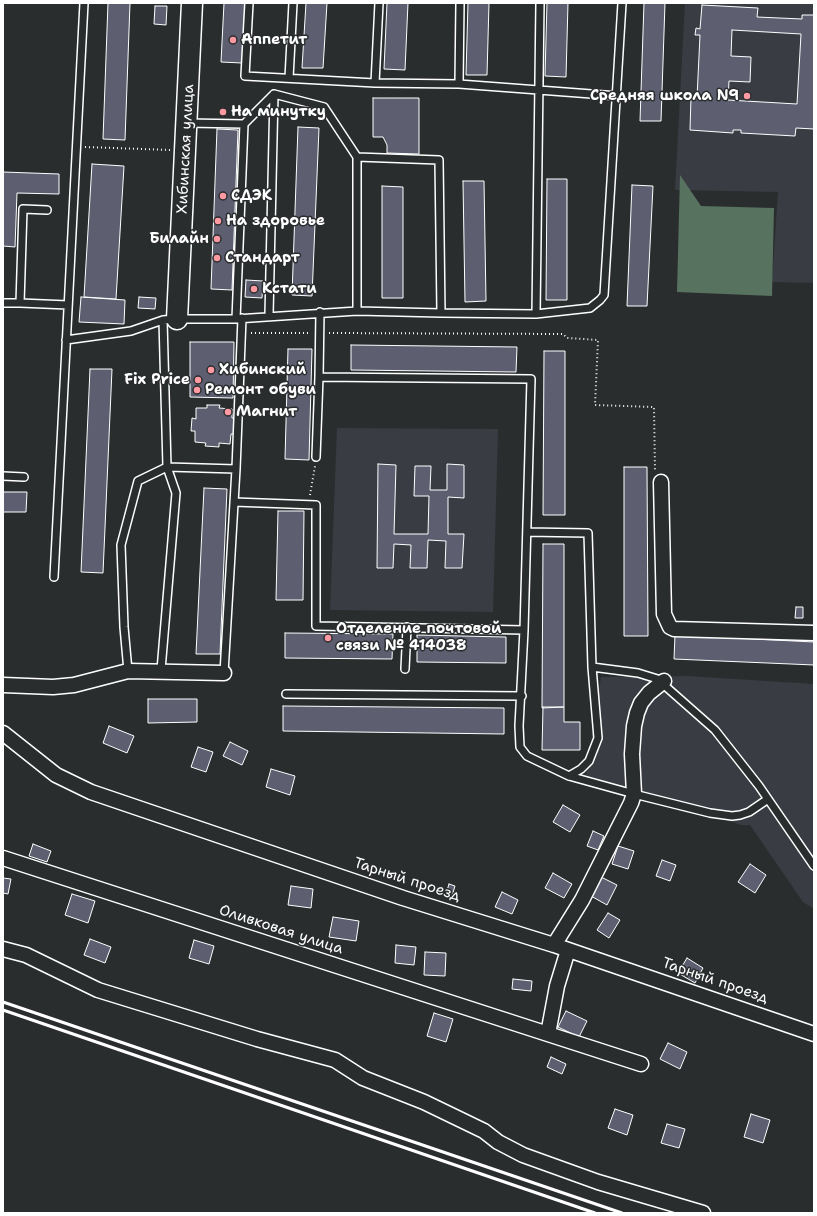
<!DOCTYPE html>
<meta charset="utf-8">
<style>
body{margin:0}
#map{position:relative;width:817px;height:1216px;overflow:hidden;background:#2a2d2e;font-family:"Shantell Sans",sans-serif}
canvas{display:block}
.frame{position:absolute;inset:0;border:4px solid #fff;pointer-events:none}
</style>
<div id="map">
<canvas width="817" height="1216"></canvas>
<div class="frame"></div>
</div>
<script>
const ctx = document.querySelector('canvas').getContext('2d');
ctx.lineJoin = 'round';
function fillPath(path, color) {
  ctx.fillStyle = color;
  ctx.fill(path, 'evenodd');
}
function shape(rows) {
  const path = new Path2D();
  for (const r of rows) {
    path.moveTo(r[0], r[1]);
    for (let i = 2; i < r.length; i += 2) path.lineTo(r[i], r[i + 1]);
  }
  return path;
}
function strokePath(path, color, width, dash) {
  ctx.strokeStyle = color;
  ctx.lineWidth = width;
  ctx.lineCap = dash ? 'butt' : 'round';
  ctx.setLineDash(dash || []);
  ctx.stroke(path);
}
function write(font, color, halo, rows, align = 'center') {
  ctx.font = font + ' "Shantell Sans",sans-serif';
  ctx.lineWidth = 3;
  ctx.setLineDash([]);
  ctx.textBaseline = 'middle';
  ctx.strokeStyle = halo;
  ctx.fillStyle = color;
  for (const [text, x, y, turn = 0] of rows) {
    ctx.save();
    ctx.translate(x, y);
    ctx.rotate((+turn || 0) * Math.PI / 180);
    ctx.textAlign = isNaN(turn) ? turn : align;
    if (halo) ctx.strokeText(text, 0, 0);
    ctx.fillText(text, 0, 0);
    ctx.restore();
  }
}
fillPath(shape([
 [685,3,814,3,814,283,772,282,778,192,675,190],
 [337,428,498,429,493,612,330,610],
 [688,676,814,684,814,909,803,902,750,825,741,825,586,775,601,677]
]), '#393c42');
fillPath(shape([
 [680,175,701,206,774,208,772,296,677,292]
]), '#587260');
const building = shape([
 [108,3,130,3,125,140,103,139,108,3],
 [224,3,245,3,242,63,221,62,224,3],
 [306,3,327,3,323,68,302,68,306,3],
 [387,3,408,3,405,70,384,69,387,3],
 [468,3,489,3,487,75,466,75,468,3],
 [547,3,568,3,566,77,545,76,547,3],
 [644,3,665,3,661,121,640,121,644,3],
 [702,5,758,8,757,17,802,19,802,15,814,15,814,129,796,128,795,136,741,133,741,130,733,130,733,133,690,130,691,97,697,98,700,35,695,35,696,28,700,29,702,5],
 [732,30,801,34,797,104,728,100,729,81,750,82,751,57,731,56,732,30],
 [155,6,167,6,166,25,154,24,155,6],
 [373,98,419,98,419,154,387,153,387,145,383,137,373,137,373,98],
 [298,127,319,128,312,296,292,295,298,127],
 [217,129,238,130,232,290,211,289,217,129],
 [92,164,124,166,116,299,84,297,92,164],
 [3,172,59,174,59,194,17,193,15,247,3,246,3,172],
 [547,179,567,179,567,300,546,300,547,179],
 [463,181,484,181,486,301,465,302,463,181],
 [632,185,653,186,647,306,627,306,632,185],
 [382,186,403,187,403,298,382,298,382,186],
 [246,280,263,281,262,298,245,297,246,280],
 [81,297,125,300,124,324,79,322,81,297],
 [139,297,156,298,155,309,138,308,139,297],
 [190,342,234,342,233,398,190,397,190,342],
 [351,345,517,347,516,372,351,370,351,345],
 [288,349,312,349,309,460,285,459,288,349],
 [544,351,565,351,565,515,543,515,544,351],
 [90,369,112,369,103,573,81,572,90,369],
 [207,405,220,405,219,408,232,409,232,418,235,418,235,434,231,434,230,444,219,443,219,447,205,446,206,443,195,442,195,431,191,431,192,418,196,419,196,408,207,408,207,405],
 [378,464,396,465,394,534,428,534,429,496,414,496,415,466,431,466,430,490,447,490,447,464,464,465,464,498,448,497,448,534,464,534,462,568,445,568,446,541,428,540,427,568,410,568,411,545,394,544,393,568,377,568,378,464],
 [624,467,647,467,648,636,624,636,624,467],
 [204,488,227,489,220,654,196,654,204,488],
 [3,492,27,492,26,512,3,512,3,492],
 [278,511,304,511,303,600,276,600,278,511],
 [543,544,564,544,564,707,542,708,543,544],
 [796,607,803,607,803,618,795,618,796,607],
 [285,633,393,634,392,659,285,658,285,633],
 [417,635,506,637,506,663,417,662,417,635],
 [675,635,814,642,814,665,674,659,675,635],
 [148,699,197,699,197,722,148,723,148,699],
 [283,706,504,708,504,734,283,731,283,706],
 [543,707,564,707,564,722,580,722,580,750,542,750,543,707],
 [109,726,134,736,127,753,103,743,109,726],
 [230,742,248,751,242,765,223,756,230,742],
 [198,747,213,752,206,772,191,767,198,747],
 [271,769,295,776,290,795,266,787,271,769],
 [563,805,580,815,570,832,553,822,563,805],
 [593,831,604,836,598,850,587,846,593,831],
 [33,844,51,851,47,862,29,856,33,844],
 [618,846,634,851,628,869,612,864,618,846],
 [662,860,676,865,670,881,656,876,662,860],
 [750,864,766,875,755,893,738,882,750,864],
 [553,873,572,884,564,898,545,888,553,873],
 [601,877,617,885,607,905,591,896,601,877],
 [3,878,11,879,8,894,3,893,3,878],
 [449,884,455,886,452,896,446,894,449,884],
 [291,886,313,889,311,908,288,905,291,886],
 [502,892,518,900,512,914,495,907,502,892],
 [72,894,95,901,88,923,65,915,72,894],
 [608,913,620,920,609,938,597,930,608,913],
 [333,917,359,921,356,941,329,937,333,917],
 [90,939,111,947,105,963,84,955,90,939],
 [194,940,214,946,209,964,189,958,194,940],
 [396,945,416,947,414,965,395,963,396,945],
 [425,952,446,953,445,976,424,975,425,952],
 [687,958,703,968,695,983,678,973,687,958],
 [513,979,532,981,531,991,512,989,513,979],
 [566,1011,587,1021,579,1037,558,1027,566,1011],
 [434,1013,453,1019,446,1042,427,1036,434,1013],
 [668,1043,687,1052,680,1069,660,1059,668,1043],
 [551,1057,566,1064,562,1074,547,1067,551,1057],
 [615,1109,633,1115,627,1135,608,1128,615,1109],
 [751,1114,770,1120,763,1143,744,1137,751,1114],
 [667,1124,685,1129,679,1148,661,1143,667,1124]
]);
fillPath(building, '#5d5f71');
strokePath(building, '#fff', 1);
const lane = shape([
 [249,3,245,76,375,83,459,84,618,96],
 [289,78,293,3],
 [375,83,379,3],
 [459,84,460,3],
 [187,123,244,124,236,319],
 [244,124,274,94,324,107,357,157,439,160,441,313,536,314,590,308,600,300,604,295,622,3],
 [47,210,23,209,20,303,68,305],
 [3,303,20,303],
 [357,311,357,157],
 [536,314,540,3],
 [269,315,274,94],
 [163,320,167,467,236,469,242,318],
 [66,340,131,331,163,320,177,319,236,319,357,311,441,313],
 [316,457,319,377],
 [3,476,24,477],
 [234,502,316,505,316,626,524,630,531,379,319,377,320,312],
 [527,532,588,533,592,667,638,673,664,681,664,685,715,730,759,786,814,866],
 [54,577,84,3],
 [524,630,519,726,520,747,527,756,569,776,634,794,710,813,732,816,740,815,749,812,768,799],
 [405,669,407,627],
 [128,671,124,627,121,545,138,481,167,467,176,493,161,670],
 [224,673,236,469],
 [286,694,522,696],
 [569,776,581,769,589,761,598,738,592,667]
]);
const street = shape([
 [661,482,664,614,670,627,674,629,814,633],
 [3,685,53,687,74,685,128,671,224,673],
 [3,733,56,775,91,792,403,898,554,945,814,1034],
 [3,858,548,1034],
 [554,945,582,900,631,803,634,794,632,754,634,726,637,713,641,703,649,693,664,681],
 [3,949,26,955,98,990,257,1039,335,1060,363,1078,424,1102,484,1131,498,1142,523,1155,598,1182,703,1213],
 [568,950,557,986,548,1034,641,1064]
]);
const secondary = shape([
 [177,319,192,3]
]);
strokePath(lane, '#fff', 10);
strokePath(street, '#fff', 17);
strokePath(secondary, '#fff', 23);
strokePath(shape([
 [85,147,171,150],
 [251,333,311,333],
 [329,333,563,334,567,338,598,340,595,405,654,407,655,472],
 [310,495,315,466]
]), '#fff', 2, [1, 3]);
strokePath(lane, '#2a2d2e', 7);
strokePath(street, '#2a2d2e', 14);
strokePath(secondary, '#2a2d2e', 20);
strokePath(shape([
 [3,1002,622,1213],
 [3,1010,595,1213]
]), '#fff', 3);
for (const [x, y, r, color] of [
 [233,40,4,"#ff9aa2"],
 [747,96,4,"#ff9aa2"],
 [223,112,4,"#ff9aa2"],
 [223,196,4,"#ff9aa2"],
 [218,221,4,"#ff9aa2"],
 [217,239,4,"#ff9aa2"],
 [217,258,4,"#ff9aa2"],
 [254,289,4,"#ff9aa2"],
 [211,370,4,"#ff9aa2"],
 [198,380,4,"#ff9aa2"],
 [197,390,4,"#ff9aa2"],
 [228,412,4,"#ff9aa2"],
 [328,638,4,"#ff9aa2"]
]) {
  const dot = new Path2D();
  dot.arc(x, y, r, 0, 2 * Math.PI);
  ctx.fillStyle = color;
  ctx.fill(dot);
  strokePath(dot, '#2a2d2e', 1.5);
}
write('bold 15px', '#fff', '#2a2d2e', [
 ["Аппетит",241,40],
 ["Средняя школа N9",739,96,"right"],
 ["На минутку",231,112],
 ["СДЭК",231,196],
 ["На здоровье",226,221],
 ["Билайн",209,239,"right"],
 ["Стандарт",225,258],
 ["Кстати",262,289],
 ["Хибинский",219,370],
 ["Fix Price",190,380,"right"],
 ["Ремонт обуви",205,390],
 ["Магнит",236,412],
 ["Отделение почтовой",336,629],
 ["связи № 414038",336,646]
], 'left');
write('15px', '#fff', '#2a2d2e', [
 ["Хибинская улица",186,149,-87],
 ["Тарный проезд",407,880,18],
 ["Оливковая улица",281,930,18],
 ["Тарный проезд",715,981,19]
]);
</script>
